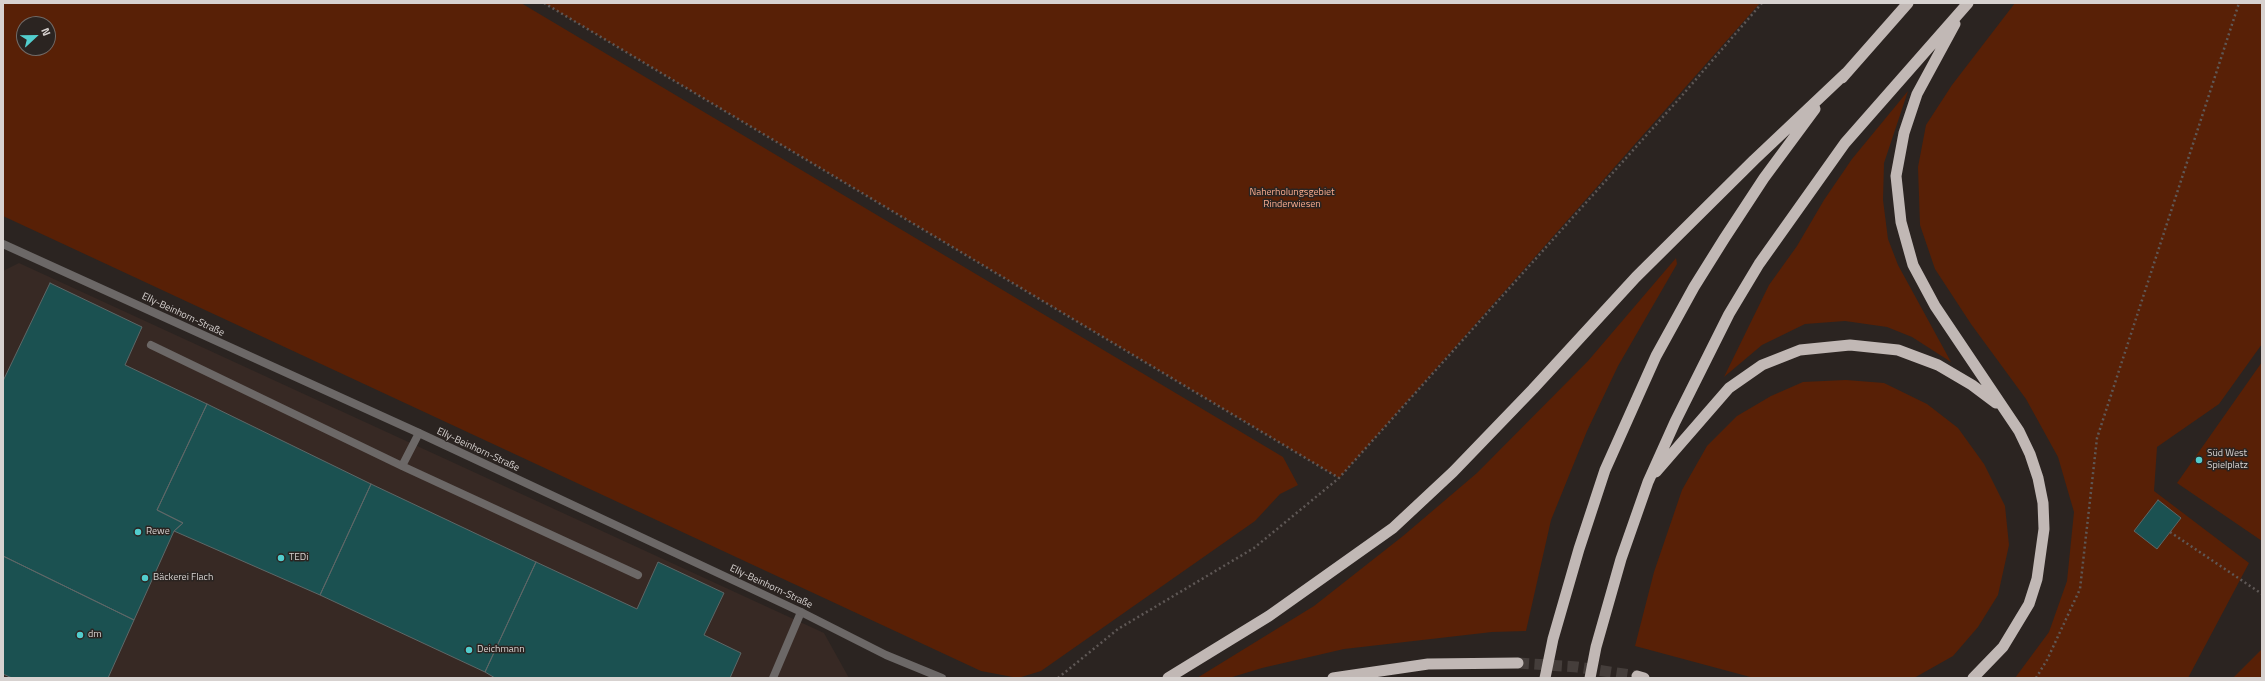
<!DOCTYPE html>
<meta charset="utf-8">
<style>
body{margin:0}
#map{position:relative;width:2265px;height:681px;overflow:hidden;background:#2b2421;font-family:"Titillium Web",sans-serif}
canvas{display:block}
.frame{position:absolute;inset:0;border:4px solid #d7d2d0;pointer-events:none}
.north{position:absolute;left:16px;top:16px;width:40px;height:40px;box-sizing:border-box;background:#2b2421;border:1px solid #706a67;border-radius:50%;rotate:68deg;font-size:11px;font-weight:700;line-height:16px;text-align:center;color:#d7d2d0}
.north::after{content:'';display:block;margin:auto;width:14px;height:18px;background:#52cdcd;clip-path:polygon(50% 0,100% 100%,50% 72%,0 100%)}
</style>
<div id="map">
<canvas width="2265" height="681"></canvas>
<div class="frame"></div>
<div class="north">N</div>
</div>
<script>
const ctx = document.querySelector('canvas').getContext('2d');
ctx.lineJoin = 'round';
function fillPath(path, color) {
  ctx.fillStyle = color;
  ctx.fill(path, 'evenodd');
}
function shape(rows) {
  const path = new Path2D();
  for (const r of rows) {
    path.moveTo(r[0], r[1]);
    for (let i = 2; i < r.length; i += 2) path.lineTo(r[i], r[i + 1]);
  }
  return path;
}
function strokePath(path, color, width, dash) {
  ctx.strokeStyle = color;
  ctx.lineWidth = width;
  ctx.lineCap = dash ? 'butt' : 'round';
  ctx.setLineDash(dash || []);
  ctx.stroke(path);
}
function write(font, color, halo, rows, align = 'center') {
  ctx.font = font + ' "Titillium Web",sans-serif';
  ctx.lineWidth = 3;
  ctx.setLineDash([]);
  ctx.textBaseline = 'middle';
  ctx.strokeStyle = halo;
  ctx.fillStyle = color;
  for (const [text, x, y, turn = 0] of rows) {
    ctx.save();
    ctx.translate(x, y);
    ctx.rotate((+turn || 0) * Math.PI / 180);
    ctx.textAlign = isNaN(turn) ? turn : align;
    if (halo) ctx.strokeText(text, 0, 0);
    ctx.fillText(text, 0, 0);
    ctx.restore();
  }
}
fillPath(shape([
 [19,263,824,633,849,678,3,678,3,271]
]), '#372924');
fillPath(shape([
 [3,3,521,3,1283,457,1298,485,1280,494,1255,521,1041,671,1018,678,981,671,3,216],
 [24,24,48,24,48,48,24,48],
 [544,3,1760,3,1339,478],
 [2015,3,2262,3,2262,344,2219,404,2157,447,2154,491,2249,563,2188,678,2015,678,2049,632,2067,581,2074,512,2058,457,2026,399,1971,324,1935,269,1920,225,1918,167,1926,125,1952,85],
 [1908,91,1884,163,1883,200,1888,239,1898,265,1951,362,1912,337,1887,327,1845,321,1805,324,1762,345,1724,377,1769,285,1797,246,1824,200,1852,159],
 [1676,258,1677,264,1618,366,1587,431,1551,520,1526,631,1492,632,1344,649,1262,668,1229,678,1197,678,1314,606,1403,536,1477,473,1588,361],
 [2262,362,2262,541,2177,483],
 [1846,380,1884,383,1927,404,1958,428,1984,464,2005,506,2009,545,1998,595,1978,627,1953,656,1914,678,1754,678,1635,646,1654,572,1682,490,1707,446,1737,416,1771,396,1803,382],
 [2262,649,2262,678,2233,678]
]), '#582006');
const building = shape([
 [50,283,142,327,125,365,207,404,157,510,183,523,174,531,134,620,3,556,3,381,50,283],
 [207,404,371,484,320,595,174,531,183,523,157,510,207,404],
 [371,484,536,562,485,672,320,595,371,484],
 [2158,500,2181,518,2157,549,2134,531,2158,500],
 [3,556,134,620,108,678,12,678,3,674,3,556],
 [536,562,637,609,658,562,724,593,704,635,741,653,730,678,495,678,485,672,536,562]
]);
fillPath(building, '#1b5151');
strokePath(building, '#5d6767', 1);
strokePath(shape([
 [1518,663,1577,667,1637,676]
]), '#453e3b', 11, [11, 5.5]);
strokePath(shape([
 [544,3,1339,478],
 [2170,532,2262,594],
 [1058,678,1118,629,1254,548,1339,478,1679,99,1762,3],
 [2036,678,2047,660,2080,589,2097,438,2239,3]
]), '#5f5856', 2.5, [2, 3]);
strokePath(shape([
 [151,345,402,466,638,575],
 [402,466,419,433],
 [773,678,801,612]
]), '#6c6867', 8);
strokePath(shape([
 [3,244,419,433,801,612,886,655,942,678]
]), '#6c6867', 8);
strokePath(shape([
 [1955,24,1917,94,1904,133,1896,176,1901,222,1913,265,1935,306,2019,431,2030,454,2038,478,2043,503,2044,529,2037,579,2029,604,2003,647,1973,678],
 [1842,78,1908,3],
 [1656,472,1729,388,1762,365,1800,350,1850,345,1898,350,1938,365,1972,385,1996,403],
 [1637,676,1644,678],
 [1168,678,1269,616,1393,528,1453,472,1533,389,1636,277,1754,160,1846,73],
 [1333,678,1428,664,1518,663],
 [1545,678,1553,639,1579,549,1605,470,1656,356,1694,287,1724,239,1764,178,1815,109],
 [1590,678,1596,647,1621,559,1648,482,1675,422,1729,314,1759,264,1845,143,1968,3]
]), '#c1b8b5', 11);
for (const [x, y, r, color] of [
 [2199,460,4,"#52cdcd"],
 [138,532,4,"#52cdcd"],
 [281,558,4,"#52cdcd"],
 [145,578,4,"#52cdcd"],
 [80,635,4,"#52cdcd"],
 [469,650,4,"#52cdcd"]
]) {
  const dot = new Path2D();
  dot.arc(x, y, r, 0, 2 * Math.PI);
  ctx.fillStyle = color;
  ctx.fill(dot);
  strokePath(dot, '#2b2421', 1.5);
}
write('10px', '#f6aa8d', '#2b2421', [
 ["Naherholungsgebiet",1292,193],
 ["Rinderwiesen",1292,205]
]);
write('10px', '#d7d2d0', '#2b2421', [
 ["Elly-Beinhorn-Straße",183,315,25],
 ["Elly-Beinhorn-Straße",478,450,25],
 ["Elly-Beinhorn-Straße",771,587,25]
]);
write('10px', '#d7d2d0', '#2b2421', [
 ["Süd West",2207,454],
 ["Spielplatz",2207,466],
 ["Rewe",146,532],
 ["TEDi",289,558],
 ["Bäckerei Flach",153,578],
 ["dm",88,635],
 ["Deichmann",477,650]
], 'left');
</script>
